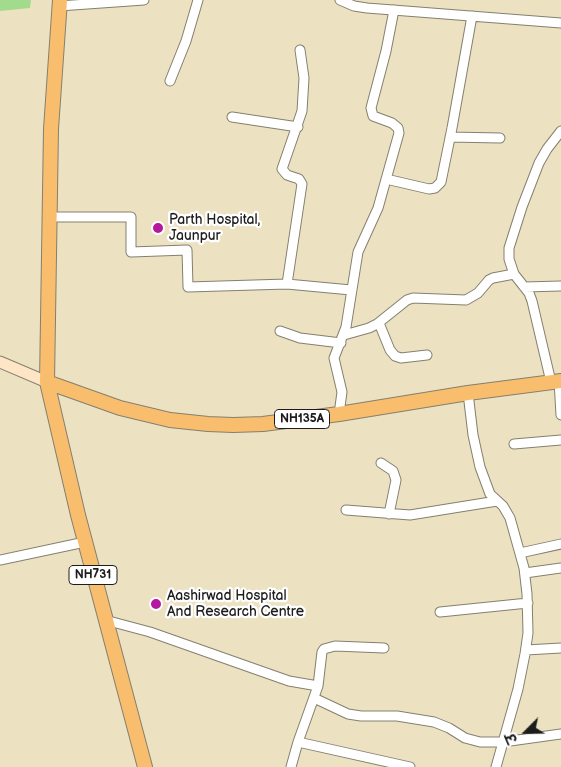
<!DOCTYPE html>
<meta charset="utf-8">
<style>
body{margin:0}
#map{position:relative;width:561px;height:767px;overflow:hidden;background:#ece2c2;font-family:"Balsamiq Sans","Playpen Sans Deva",sans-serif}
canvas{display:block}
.north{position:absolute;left:501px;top:707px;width:50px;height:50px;-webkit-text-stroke:4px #fff;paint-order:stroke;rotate:247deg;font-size:14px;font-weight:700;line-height:20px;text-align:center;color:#1c1c1c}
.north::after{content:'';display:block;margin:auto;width:18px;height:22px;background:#1c1c1c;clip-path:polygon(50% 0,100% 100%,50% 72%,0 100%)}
</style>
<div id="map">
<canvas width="561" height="767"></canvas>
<div class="north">उ</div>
</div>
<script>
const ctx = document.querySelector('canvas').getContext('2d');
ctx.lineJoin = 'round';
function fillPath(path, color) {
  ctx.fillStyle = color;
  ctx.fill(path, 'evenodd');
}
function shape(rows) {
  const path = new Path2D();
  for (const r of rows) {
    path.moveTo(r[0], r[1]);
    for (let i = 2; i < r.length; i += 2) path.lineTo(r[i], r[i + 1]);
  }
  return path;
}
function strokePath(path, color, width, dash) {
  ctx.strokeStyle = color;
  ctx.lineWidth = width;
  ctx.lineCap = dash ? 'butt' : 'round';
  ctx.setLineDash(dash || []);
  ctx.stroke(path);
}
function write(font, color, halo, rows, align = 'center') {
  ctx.font = font + ' "Balsamiq Sans",sans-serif';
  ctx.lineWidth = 4.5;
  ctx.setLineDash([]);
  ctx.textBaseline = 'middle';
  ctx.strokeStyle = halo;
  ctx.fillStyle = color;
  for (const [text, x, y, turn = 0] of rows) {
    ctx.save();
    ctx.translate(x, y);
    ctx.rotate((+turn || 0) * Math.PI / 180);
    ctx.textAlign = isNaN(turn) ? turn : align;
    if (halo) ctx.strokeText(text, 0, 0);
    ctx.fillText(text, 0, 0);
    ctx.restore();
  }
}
fillPath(shape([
 [0,0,31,0,30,8,0,11]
]), '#a3db8d');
const minor = shape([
 [340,0,354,6,367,8,561,23],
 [59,6,144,0],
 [170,81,186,41,198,0],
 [232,117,298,127],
 [450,137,500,138],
 [386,179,429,189,435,188,441,182,452,128,472,16],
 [50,217,131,217,131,252,187,250,188,287,287,284,351,290],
 [287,284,302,184,299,179,287,175,282,169,302,111,304,78,300,50],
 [524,287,561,286],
 [379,323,390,350,395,356,401,358,427,355],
 [280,331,300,338,341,343],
 [344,335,369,328,377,324,407,300,413,298,466,300,478,293,489,280,493,278,514,274],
 [559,381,561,415],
 [551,382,532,301,529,293,514,274,509,259,509,248,522,207,539,163,547,149,561,131],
 [468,393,473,435,480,467,490,494,503,506,510,518,524,568,527,594,528,633,525,654,518,689,496,767],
 [339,414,342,392,334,358,346,327,358,252,378,208,399,133,398,128,392,123,373,116,371,108,386,51,394,10],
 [514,444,561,440],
 [381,463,393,471,396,480,389,514],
 [346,510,410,515,497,501],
 [520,553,561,544],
 [0,560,85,542],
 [525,573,561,568],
 [440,612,528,603],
 [105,620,150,632,289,681,318,686],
 [526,650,561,648],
 [314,698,348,714,361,716,397,716,434,722,449,728,465,738,480,742,503,742,561,734],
 [298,742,410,767],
 [291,767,298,742,318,686,322,652,324,649,335,646,384,648]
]);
const secondary = shape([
 [0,362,47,382]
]);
const trunk = shape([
 [60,0,51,129,47,382,78,515,145,767],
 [47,382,120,408,170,420,208,424,233,425,263,424,339,414,468,393,561,381]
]);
strokePath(minor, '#847f6f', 11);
strokePath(secondary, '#847f6f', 13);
strokePath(trunk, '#847f6f', 16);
strokePath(minor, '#fff', 9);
strokePath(secondary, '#fde5c5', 11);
strokePath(trunk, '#f9be6d', 14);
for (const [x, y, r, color] of [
 [158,228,6,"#b5179e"],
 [156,604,6,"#b5179e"]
]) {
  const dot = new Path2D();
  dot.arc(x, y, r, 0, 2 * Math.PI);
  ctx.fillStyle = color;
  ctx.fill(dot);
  strokePath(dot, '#fff', 2);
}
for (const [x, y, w] of [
 [302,419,55],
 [93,575,48]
]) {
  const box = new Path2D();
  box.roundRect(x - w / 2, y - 9.5, w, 19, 4);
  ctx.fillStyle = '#fff';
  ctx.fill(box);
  strokePath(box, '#1c1c1c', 1);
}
write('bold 12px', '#1c1c1c', null, [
 ["NH135A",302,419],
 ["NH731",93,575]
]);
write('14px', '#1c1c1c', '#fff', [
 ["Parth Hospital,",169,220],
 ["Jaunpur",169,236],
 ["Aashirwad Hospital",167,596],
 ["And Research Centre",167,612]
], 'left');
</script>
